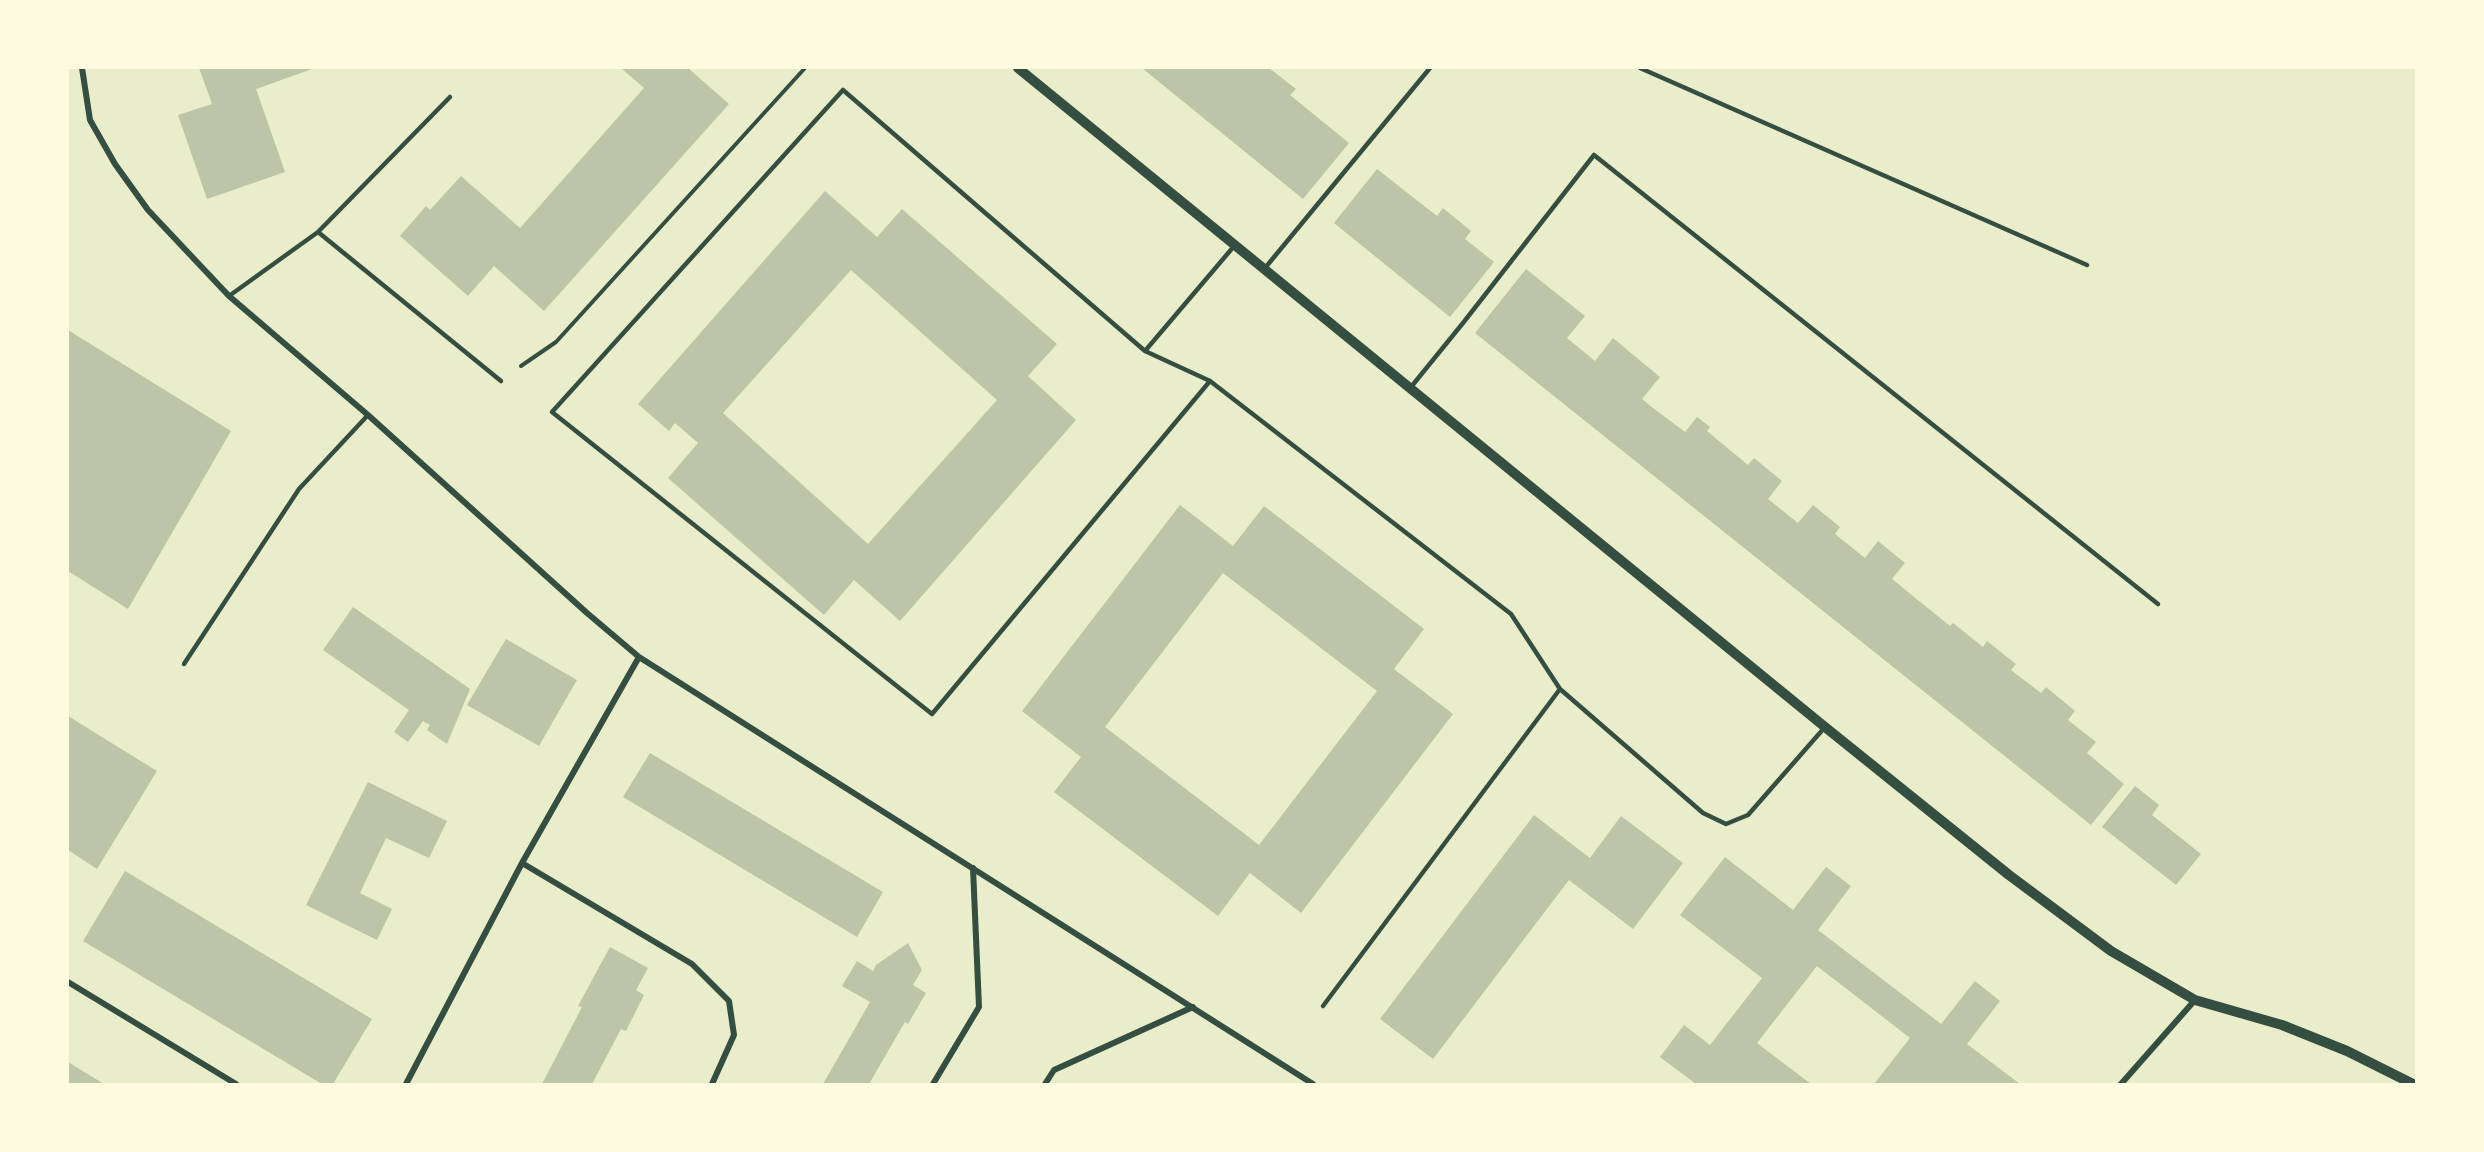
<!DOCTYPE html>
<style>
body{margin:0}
#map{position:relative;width:2484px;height:1152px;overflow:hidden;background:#e9edc9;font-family:"Source Sans 3",sans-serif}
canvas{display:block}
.frame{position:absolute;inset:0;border:69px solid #fefae0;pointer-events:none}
</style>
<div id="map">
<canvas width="2484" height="1152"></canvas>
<div class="frame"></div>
</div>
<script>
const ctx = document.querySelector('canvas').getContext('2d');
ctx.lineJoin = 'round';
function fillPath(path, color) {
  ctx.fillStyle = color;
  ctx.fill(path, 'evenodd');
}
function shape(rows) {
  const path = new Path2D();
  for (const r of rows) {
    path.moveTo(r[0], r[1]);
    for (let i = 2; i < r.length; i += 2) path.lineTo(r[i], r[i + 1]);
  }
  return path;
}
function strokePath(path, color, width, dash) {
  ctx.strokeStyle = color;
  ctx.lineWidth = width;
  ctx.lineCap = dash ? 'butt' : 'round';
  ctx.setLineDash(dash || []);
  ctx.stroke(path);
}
fillPath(shape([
 [199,68,315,68,256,89,285,172,207,199,178,115,212,104],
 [621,68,688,68,729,104,544,311,494,266,468,296,400,236,426,206,430,210,461,176,520,228,644,88],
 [1142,68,1269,68,1296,89,1290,95,1349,143,1303,199],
 [1377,169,1437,216,1443,208,1471,231,1465,239,1494,262,1450,317,1334,223],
 [825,191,877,237,902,209,1057,344,1028,376,1076,420,900,621,854,580,824,615,668,478,698,443,675,423,669,431,638,404],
 [851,270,997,400,868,544,723,413],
 [1526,269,1585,316,1567,338,1595,361,1613,338,1660,377,1642,399,1653,408,1685,432,1697,417,1710,427,1707,431,1748,465,1754,458,1782,481,1768,499,1798,523,1813,505,1840,527,1835,534,1865,558,1878,541,1905,563,1892,579,1950,626,1953,623,1983,647,1987,641,2016,664,2011,670,2041,693,2046,687,2075,711,2068,720,2096,742,2087,753,2124,784,2091,825,1475,333],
 [68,330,231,431,128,609,68,571],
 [1180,505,1233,546,1264,506,1424,629,1394,669,1453,714,1301,913,1250,873,1218,916,1054,792,1081,757,1022,711],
 [1223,573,1377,691,1259,845,1105,727],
 [353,607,470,689,447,744,427,730,430,725,423,721,408,742,394,732,409,710,323,650],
 [506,639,577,680,539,746,467,705],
 [68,716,157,771,97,869,68,850],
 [650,753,883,892,857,937,623,797],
 [368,782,447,821,429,858,386,838,360,893,392,909,377,940,306,905],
 [2135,786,2159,805,2152,815,2201,854,2176,885,2102,827],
 [1534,815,1590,858,1621,816,1683,863,1633,929,1569,880,1433,1059,1380,1019],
 [1725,857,1793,910,1826,867,1851,886,1818,930,1941,1024,1975,981,2000,1001,1967,1044,2020,1084,1874,1084,1910,1038,1817,966,1757,1043,1811,1084,1696,1084,1660,1057,1684,1025,1710,1045,1762,978,1680,915],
 [125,871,372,1019,333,1084,322,1084,83,941],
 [908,943,922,970,913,985,926,993,908,1024,905,1022,869,1084,823,1084,870,1002,842,986,857,961,873,971,876,965],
 [610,947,648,968,636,990,644,995,626,1031,621,1029,592,1084,542,1084,582,1007,578,1006],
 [68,1062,104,1084,68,1084]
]), '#bcc5a7');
strokePath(shape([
 [521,366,556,342,805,68]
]), '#344e41', 4);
strokePath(shape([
 [1640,68,2087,265],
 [450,97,318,232,501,381],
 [1265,268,1430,68],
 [229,296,318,232],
 [1145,351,1235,245],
 [1210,381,932,714,552,412,843,90,1145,351,1210,381,1511,614,1560,689,1703,813,1726,824,1748,815,1825,727],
 [1411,387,1463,323,1594,155,2158,604],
 [184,664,299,489,368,415],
 [1323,1006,1560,689]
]), '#344e41', 4.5);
strokePath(shape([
 [82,68,90,120,115,164,148,210,229,296,368,415,587,613,639,657,1313,1084],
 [522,863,692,964,729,1001,734,1035,712,1084],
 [68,982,236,1084],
 [406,1084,522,863,639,657],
 [933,1084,979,1007,973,868],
 [1045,1084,1054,1070,1193,1007],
 [2121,1084,2195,1000]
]), '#344e41', 6);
strokePath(shape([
 [1018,68,1825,727,2009,875,2111,951,2195,1000,2282,1025,2347,1051,2413,1084]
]), '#344e41', 10);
</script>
